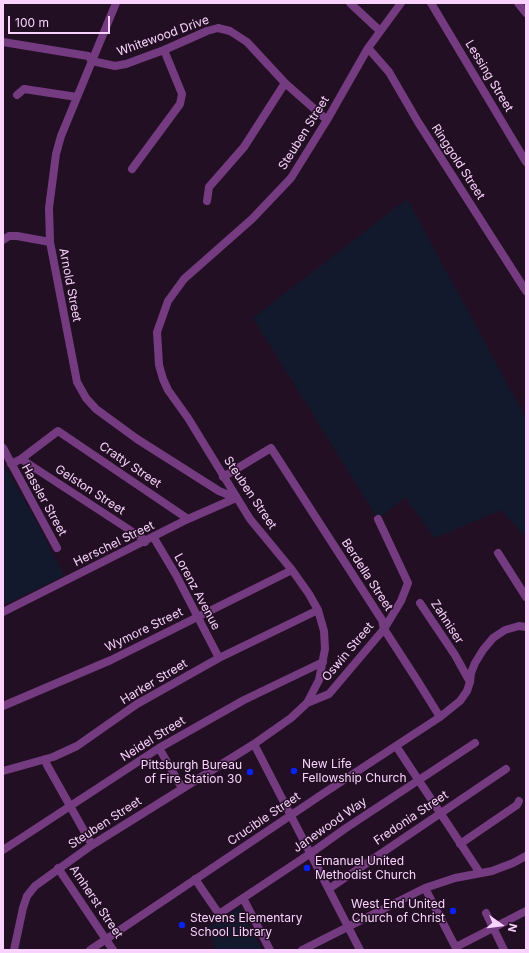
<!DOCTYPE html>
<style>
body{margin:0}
#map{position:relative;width:529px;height:953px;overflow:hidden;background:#230f23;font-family:Inter,sans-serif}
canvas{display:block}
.frame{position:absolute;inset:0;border:4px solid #f9d3fe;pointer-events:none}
.north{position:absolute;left:481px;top:905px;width:40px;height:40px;-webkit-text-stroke:3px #230f23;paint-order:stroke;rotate:104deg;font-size:11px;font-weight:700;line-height:16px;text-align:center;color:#f9d3fe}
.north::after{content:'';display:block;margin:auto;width:14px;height:18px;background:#f9d3fe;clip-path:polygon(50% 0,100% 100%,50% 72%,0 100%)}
.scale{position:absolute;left:8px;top:16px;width:102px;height:18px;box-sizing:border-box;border:2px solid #f9d3fe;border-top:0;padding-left:5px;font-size:12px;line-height:14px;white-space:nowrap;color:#f9d3fe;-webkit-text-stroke:3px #230f23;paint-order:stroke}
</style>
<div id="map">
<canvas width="529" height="953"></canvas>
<div class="frame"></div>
<div class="north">N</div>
<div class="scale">100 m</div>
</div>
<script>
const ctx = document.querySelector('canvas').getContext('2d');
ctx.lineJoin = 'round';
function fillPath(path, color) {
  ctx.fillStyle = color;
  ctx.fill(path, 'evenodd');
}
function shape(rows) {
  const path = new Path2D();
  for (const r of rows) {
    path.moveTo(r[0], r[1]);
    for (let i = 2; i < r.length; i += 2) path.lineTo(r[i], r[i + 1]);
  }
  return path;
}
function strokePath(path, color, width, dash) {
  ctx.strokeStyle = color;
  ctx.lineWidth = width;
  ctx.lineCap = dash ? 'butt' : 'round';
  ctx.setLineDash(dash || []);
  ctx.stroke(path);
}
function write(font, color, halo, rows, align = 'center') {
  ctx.font = font + ' Inter,sans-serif';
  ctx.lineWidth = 3;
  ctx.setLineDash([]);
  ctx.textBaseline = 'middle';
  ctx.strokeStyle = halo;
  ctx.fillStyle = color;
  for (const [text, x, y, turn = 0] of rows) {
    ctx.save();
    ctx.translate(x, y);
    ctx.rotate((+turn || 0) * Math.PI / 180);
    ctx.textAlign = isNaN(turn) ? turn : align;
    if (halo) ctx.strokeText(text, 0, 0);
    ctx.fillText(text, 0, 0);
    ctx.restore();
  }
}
fillPath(shape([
 [407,199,526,418,526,537,501,510,435,538,405,497,378,519,253,318],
 [3,463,35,519,64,576,3,605],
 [240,907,262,950,216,950,207,928]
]), '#12192d');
strokePath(shape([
 [116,3,61,136,56,154,49,208,50,242,77,382,86,398,96,409,137,439,219,491,236,498],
 [350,3,380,31],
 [431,3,526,162],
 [518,3,526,13],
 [3,42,88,56,92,61,115,66,126,64,164,50,207,31,218,28,230,31,247,42,285,83,327,120],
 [368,48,389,72,418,122,526,291],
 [17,95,24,89,77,97],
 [132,169,180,104,182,94,164,50],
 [207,201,209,187,244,147,285,83],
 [3,240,9,236,17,236,50,242],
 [3,448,57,548],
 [21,459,142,538,145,542],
 [11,464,21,459,58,431,188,519],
 [223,477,271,448,382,620,384,629,417,680,440,717],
 [154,538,176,575,219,658],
 [498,553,526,597],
 [420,603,455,655,470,682],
 [3,612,188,519,236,498],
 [307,703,329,694,384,629,401,601,408,583,378,519],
 [3,706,111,660,292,570],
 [254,744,360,950],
 [396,746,480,873],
 [159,748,182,788],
 [45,759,47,765,92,845],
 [3,771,53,757,77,746,137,704,219,658,318,610],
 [460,844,517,805,519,801],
 [3,850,159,748,244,700,323,662],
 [58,868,113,950],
 [195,879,219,914,311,853,346,828,475,743],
 [330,888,506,769],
 [425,888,457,950],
 [243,898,270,950],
 [486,913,504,950],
 [456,947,526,911],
 [14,950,23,908,27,896,35,886,92,845,254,744,291,718,307,703,319,680,325,649,324,631,318,610,309,594,292,570,250,519,188,418,168,390,163,379,159,365,157,332,168,301,184,279,252,219,291,178,327,120,368,48,401,3],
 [90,950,324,793,440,717,460,701,467,691,470,682,471,673,475,663,483,650,493,638,505,630,519,626,526,627],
 [302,950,425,888,455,878,492,871,513,863,526,856]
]), '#753b81', 8);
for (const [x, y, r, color] of [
 [294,771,4,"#0822f4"],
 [250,772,4,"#0822f4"],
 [307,868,4,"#0822f4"],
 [453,911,4,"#0822f4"],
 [182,925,4,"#0822f4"]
]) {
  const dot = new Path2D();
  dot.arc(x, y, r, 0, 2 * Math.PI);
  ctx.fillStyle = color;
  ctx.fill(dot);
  strokePath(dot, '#230f23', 1.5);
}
write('12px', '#f9d3fe', '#230f23', [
 ["Whitewood Drive",163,36,-20],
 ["Lessing Street",489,76,59],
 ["Steuben Street",304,133,-58],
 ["Ringgold Street",458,162,57],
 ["Arnold Street",70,285,79],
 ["Cratty Street",130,465,34],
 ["Gelston Street",90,490,33],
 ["Steuben Street",250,493,56],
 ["Hassler Street",44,500,61],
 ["Herschel Street",114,544,-26],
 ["Berdella Street",367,575,57],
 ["Lorenz Avenue",197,592,62],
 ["Zahniser",447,622,57],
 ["Wymore Street",144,630,-26],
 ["Oswin Street",348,652,-50],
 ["Harker Street",154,682,-31],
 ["Neidel Street",153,739,-32],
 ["Fredonia Street",411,818,-34],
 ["Crucible Street",264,819,-34],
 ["Steuben Street",105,823,-33],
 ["Janewood Way",330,825,-35],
 ["Amherst Street",96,902,56]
]);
write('12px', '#f9d3fe', '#230f23', [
 ["New Life",302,764],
 ["Fellowship Church",302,778],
 ["Pittsburgh Bureau",242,765,"right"],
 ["of Fire Station 30",242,779,"right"],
 ["Emanuel United",315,861],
 ["Methodist Church",315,875],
 ["West End United",445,904,"right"],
 ["Church of Christ",445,918,"right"],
 ["Stevens Elementary",190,918],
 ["School Library",190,932]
], 'left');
</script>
